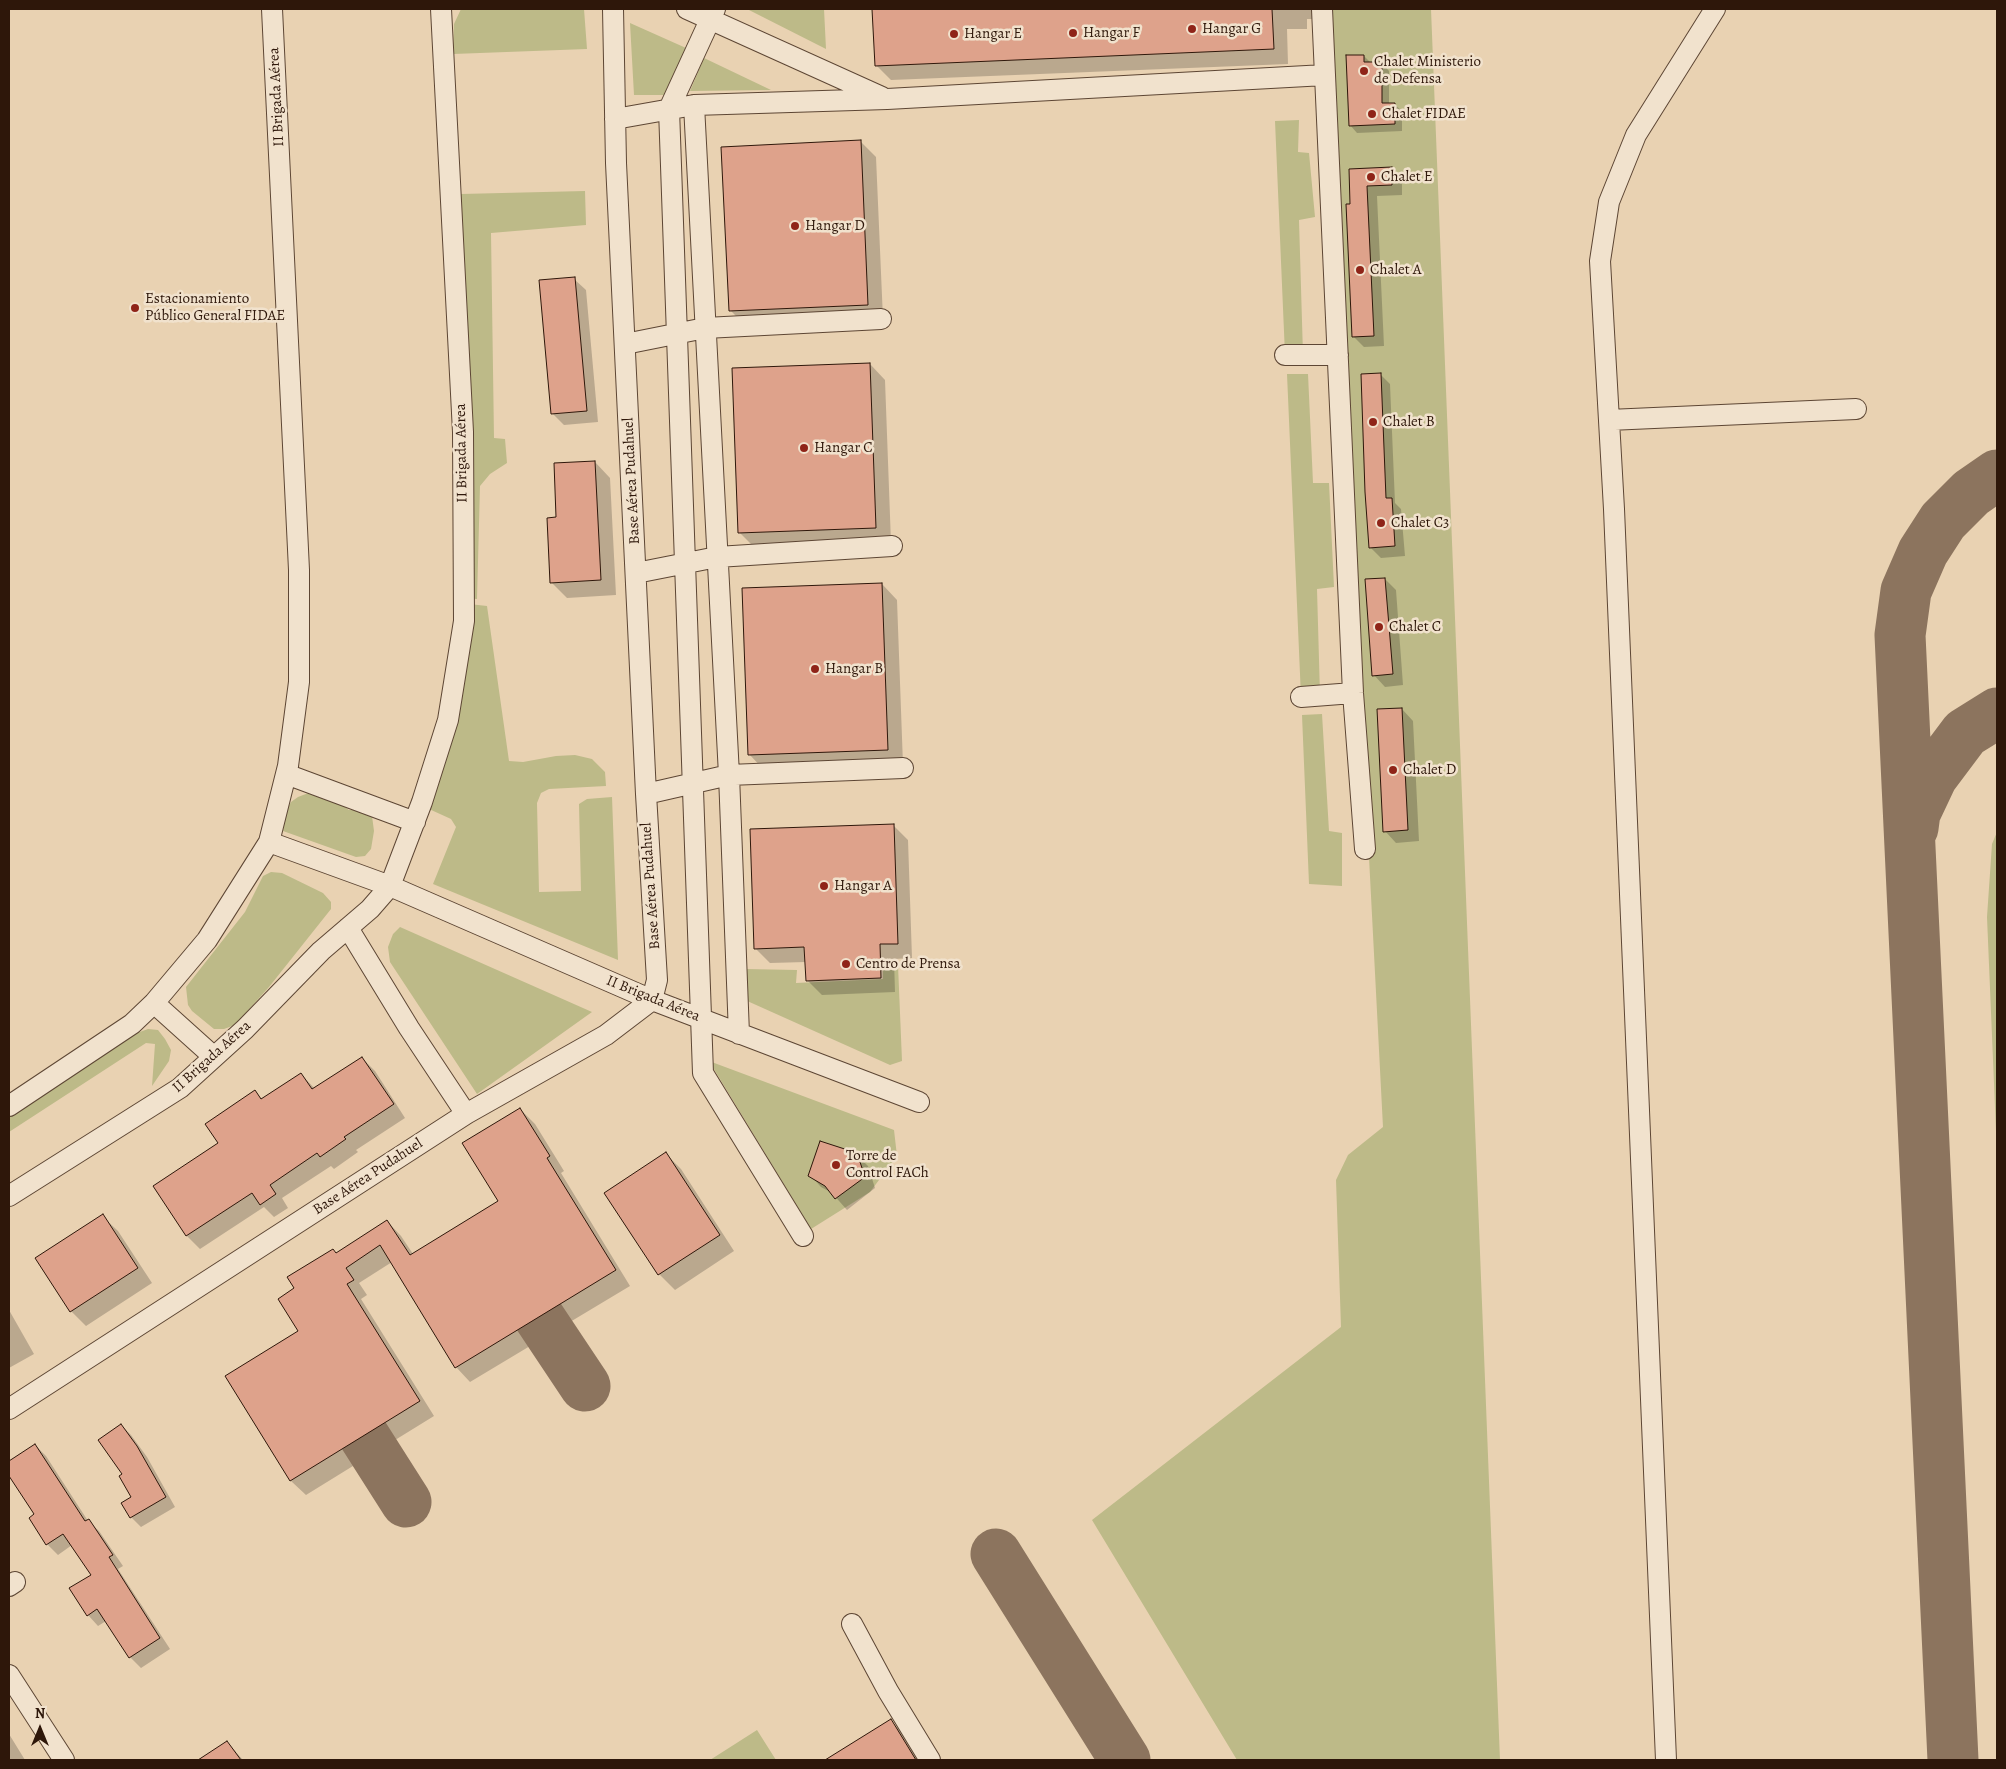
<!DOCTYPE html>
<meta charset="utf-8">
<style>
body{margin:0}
#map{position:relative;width:2006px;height:1769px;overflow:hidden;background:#e9d2b2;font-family:Alegreya,serif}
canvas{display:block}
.frame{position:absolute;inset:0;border:10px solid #2e170a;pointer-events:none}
.north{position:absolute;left:15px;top:1704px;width:50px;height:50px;-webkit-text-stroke:4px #f1e2cd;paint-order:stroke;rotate:0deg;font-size:14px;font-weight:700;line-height:20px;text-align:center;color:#2e170a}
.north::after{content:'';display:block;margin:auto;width:18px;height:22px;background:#2e170a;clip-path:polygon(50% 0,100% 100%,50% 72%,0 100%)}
</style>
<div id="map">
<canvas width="2006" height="1769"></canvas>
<div class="frame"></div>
<div class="north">N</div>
</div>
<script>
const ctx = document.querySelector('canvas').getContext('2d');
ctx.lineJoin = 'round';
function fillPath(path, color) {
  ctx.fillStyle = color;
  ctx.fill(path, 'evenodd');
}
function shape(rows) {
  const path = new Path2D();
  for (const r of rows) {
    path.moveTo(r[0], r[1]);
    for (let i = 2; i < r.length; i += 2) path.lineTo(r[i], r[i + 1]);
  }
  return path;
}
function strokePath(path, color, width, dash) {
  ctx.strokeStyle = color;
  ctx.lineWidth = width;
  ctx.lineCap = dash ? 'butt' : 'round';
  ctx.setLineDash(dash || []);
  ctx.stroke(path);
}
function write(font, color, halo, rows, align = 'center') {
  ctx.font = font + ' Alegreya,serif';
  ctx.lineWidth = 5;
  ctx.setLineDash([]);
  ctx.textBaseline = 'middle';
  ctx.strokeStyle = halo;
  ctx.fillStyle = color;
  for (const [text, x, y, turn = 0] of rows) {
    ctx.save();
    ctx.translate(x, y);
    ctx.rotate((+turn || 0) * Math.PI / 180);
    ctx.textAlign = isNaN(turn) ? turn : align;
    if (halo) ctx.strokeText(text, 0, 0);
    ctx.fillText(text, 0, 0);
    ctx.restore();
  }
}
fillPath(shape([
 [461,9,584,9,587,49,453,54,454,24],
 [747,9,824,9,826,49],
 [1325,9,1431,9,1500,1760,1237,1760,1092,1520,1341,1327,1336,1180,1348,1155,1383,1127],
 [630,23,686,48,664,95,634,95],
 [704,58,771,90,690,91],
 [1299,120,1298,152,1309,153,1315,217,1299,220,1303,355,1285,355,1275,121],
 [585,191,586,225,491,233,494,438,505,439,507,463,490,474,480,486,477,599,464,598,461,194],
 [1287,374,1308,374,1313,483,1329,483,1334,587,1317,589,1320,695,1301,697],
 [469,604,487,606,509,761,523,762,556,756,575,755,592,759,605,772,606,786,549,789,541,793,537,803,539,892,581,891,579,804,587,799,612,797,618,960,433,884,456,827,451,819,429,809],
 [1322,714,1329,831,1342,833,1342,886,1309,884,1302,715],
 [311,792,323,792,349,810,367,810,372,816,374,831,371,849,365,856,356,857,283,831,286,810,291,802,298,797],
 [1997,832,1997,1155,1987,917,1992,844],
 [271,872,282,873,323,893,331,902,331,909,269,987,235,1025,224,1029,214,1029,192,1011,188,1005,186,987,245,912,263,876],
 [400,927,592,1012,477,1094,390,962,388,947,393,934],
 [898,965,902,1061,890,1065,745,1000,745,969,797,970,796,983,883,979,883,966],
 [148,1029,158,1030,165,1039,171,1050,169,1061,152,1086,155,1044,146,1043,9,1132,9,1114,137,1033],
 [709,1061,894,1130,897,1156,870,1192,811,1229],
 [757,1730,776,1760,710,1760]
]), '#bdba88');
fillPath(shape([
 [874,9,1321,9,1321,19,1307,19,1307,29,1287,29,1288,64,891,80,876,65],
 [1364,56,1371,63,1382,63,1389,71,1389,104,1394,104,1402,111,1402,131,1357,133,1350,125],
 [860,141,876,157,883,319,746,326,730,310],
 [1391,169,1402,179,1402,195,1377,196,1384,346,1364,347,1353,336,1350,170],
 [574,279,586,290,598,422,564,425,553,414],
 [870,364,885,380,891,543,755,548,739,532],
 [1380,374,1390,384,1395,503,1401,509,1405,556,1381,558,1371,548],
 [595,462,610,478,616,595,567,598,551,582,558,519],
 [1385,579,1396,590,1403,685,1385,687,1374,675],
 [882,584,897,600,903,765,764,770,749,754],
 [1402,709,1413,721,1419,841,1396,843,1385,831],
 [893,825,908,840,912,958,894,959,895,992,822,995,807,980,806,962,770,963,755,948],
 [362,1058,375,1071,405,1118,356,1150,358,1152,334,1169,331,1166,282,1198,288,1208,274,1217,264,1207,200,1249,187,1236,154,1186,220,1143,255,1092,263,1100,301,1074,315,1089],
 [520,1109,535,1124,564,1171,561,1173,630,1286,470,1382,456,1367,392,1262,359,1283,367,1295,361,1299,434,1416,306,1495,291,1481,226,1377,300,1331,296,1289,337,1254,387,1221,401,1236,413,1254,500,1202],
 [666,1154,681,1169,734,1251,675,1290,659,1274,606,1193],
 [856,1154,868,1166,875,1188,847,1210,832,1193,821,1187,810,1175],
 [102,1216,118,1231,152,1283,86,1326,71,1311],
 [9,1310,34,1354,9,1368],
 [121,1425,131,1435,147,1457,175,1507,141,1527,131,1517,133,1497,124,1474],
 [35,1445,46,1456,88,1521,99,1531,123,1566,118,1569,170,1649,141,1668,130,1657,106,1621,98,1626,88,1615,92,1575,72,1545,58,1555,47,1544,35,1515,9,1474,9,1462],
 [891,1721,904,1734,920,1760,828,1760],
 [9,1734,25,1760,9,1760],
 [227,1742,243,1760,201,1760]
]), '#0003');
strokePath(shape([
 [1913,828,1915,813,1932,777,1965,733,1997,713],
 [539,1317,585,1386],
 [364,1436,406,1502],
 [996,1554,1125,1760],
 [1953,1760,1900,635,1906,591,1923,552,1943,521,1971,493,1997,475]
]), '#8c745e', 51);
const building = shape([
 [872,9,1272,9,1274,49,875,66,872,9],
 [1346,55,1364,55,1364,62,1382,62,1382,103,1395,103,1395,124,1349,126,1346,55],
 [861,140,868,305,729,311,721,147,861,140],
 [1392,167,1392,185,1367,186,1374,336,1352,337,1346,204,1350,204,1349,169,1392,167],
 [575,277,587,411,551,414,539,280,575,277],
 [870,363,876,528,738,533,732,368,870,363],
 [1381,373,1386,498,1392,498,1395,546,1369,548,1365,492,1361,374,1381,373],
 [595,461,601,580,550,583,547,518,556,517,554,463,595,461],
 [1385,578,1393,674,1372,676,1365,579,1385,578],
 [882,583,888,750,748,755,742,588,882,583],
 [1402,708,1408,830,1383,832,1377,709,1402,708],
 [894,824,898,944,880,944,881,978,806,981,804,947,754,949,750,829,894,824],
 [362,1057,394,1104,344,1137,346,1139,320,1157,317,1153,270,1185,276,1194,260,1205,252,1193,186,1236,153,1186,218,1143,205,1124,255,1090,261,1099,301,1073,312,1089,362,1057],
 [520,1108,550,1156,547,1158,616,1270,455,1368,380,1245,346,1268,354,1280,347,1284,420,1401,290,1481,225,1376,298,1331,278,1299,294,1288,287,1277,333,1249,336,1253,387,1220,410,1255,498,1201,462,1143,520,1108],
 [820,1141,857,1153,865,1177,835,1199,825,1186,808,1176,820,1141],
 [666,1152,720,1235,658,1275,604,1193,666,1152],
 [103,1214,138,1268,70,1312,35,1258,103,1214],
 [121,1424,137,1446,166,1497,130,1518,121,1503,131,1497,119,1476,122,1474,98,1440,121,1424],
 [35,1444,85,1521,89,1519,113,1555,109,1557,160,1638,129,1658,97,1609,87,1616,69,1588,91,1575,63,1534,46,1545,29,1518,34,1514,9,1476,9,1461,35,1444],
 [891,1719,916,1760,825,1760,891,1719],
 [227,1741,241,1760,198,1760,227,1741]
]);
fillPath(building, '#dea28b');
strokePath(building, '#2e170a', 1);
const minor = shape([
 [687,9,882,97],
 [715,9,669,109,703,1073,803,1236],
 [1322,9,1353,693,1365,849],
 [694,105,729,775,739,1034],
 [615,119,694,105,887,99,1325,75],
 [625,344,705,328,881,319],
 [1285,355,1338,355],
 [1609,420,1856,409],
 [636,573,717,557,892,546],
 [1301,697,1353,693],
 [286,774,415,822],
 [646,794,729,775,903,768],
 [269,842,390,886,652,1000,919,1102],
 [348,928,409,1028,466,1114],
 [154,1003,214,1057],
 [9,1106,132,1024,154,1003,207,940,269,842,288,766,299,682,299,570,272,9],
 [9,1196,180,1088,245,1029,321,951,370,909,390,886,422,802,448,720,464,621,463,432,441,9],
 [9,1409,466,1114,606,1035,652,1000,657,980,646,794,616,163,613,9],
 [9,1586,15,1582],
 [852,1624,888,1691,930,1760],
 [9,1675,64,1760],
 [1666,1760,1614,509,1600,261,1609,202,1636,135,1715,9]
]);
strokePath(minor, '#5d4634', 22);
strokePath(minor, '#f1e2cd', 20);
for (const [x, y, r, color] of [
 [1192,29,5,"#8f2418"],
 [1073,33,5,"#8f2418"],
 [954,34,5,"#8f2418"],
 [1364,71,5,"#8f2418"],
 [1372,114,5,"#8f2418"],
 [1371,177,5,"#8f2418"],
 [795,226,5,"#8f2418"],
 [1360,270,5,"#8f2418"],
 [135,308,5,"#8f2418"],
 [1373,422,5,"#8f2418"],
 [804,448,5,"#8f2418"],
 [1381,523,5,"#8f2418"],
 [1379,627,5,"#8f2418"],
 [815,669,5,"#8f2418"],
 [1393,770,5,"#8f2418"],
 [824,886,5,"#8f2418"],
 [846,964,5,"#8f2418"],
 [836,1165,5,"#8f2418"]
]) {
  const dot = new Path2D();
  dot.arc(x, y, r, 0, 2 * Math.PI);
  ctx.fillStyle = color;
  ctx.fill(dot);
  strokePath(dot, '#f1e2cd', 2);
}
write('15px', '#2e170a', '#f1e2cd', [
 ["Hangar G",1202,29],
 ["Hangar F",1083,33],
 ["Hangar E",964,34],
 ["Chalet Ministerio",1374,62],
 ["de Defensa",1374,79],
 ["Chalet FIDAE",1382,114],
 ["Chalet E",1381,177],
 ["Hangar D",805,226],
 ["Chalet A",1370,270],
 ["Estacionamiento",145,299],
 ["Público General FIDAE",145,316],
 ["Chalet B",1383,422],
 ["Hangar C",814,448],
 ["Chalet C3",1391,523],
 ["Chalet C",1389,627],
 ["Hangar B",825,669],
 ["Chalet D",1403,770],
 ["Hangar A",834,886],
 ["Centro de Prensa",856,964],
 ["Torre de",846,1156],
 ["Control FACh",846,1173]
], 'left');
write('15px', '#2e170a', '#f1e2cd', [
 ["II Brigada Aérea",277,97,-93],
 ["II Brigada Aérea",462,453,-91],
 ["Base Aérea Pudahuel",632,481,-93],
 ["Base Aérea Pudahuel",651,886,-94],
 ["II Brigada Aérea",653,999,22],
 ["II Brigada Aérea",212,1057,-42],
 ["Base Aérea Pudahuel",368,1177,-33]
]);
</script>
